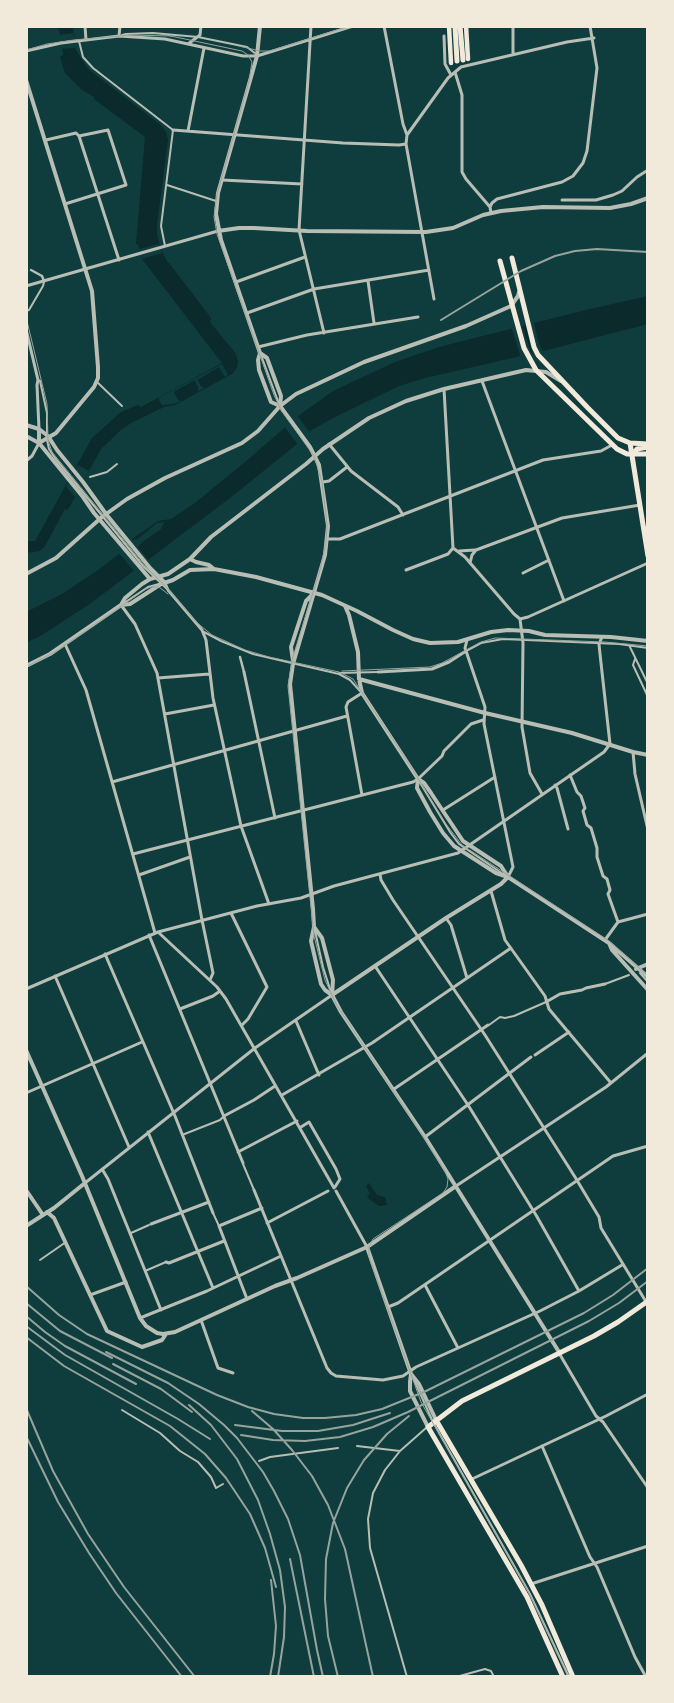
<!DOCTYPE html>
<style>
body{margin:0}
#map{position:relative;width:674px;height:1703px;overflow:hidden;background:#0f3d3e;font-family:"IBM Plex Sans",sans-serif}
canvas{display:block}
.frame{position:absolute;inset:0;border:28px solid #f1e9da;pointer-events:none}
</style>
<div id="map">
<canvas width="674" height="1703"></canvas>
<div class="frame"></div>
</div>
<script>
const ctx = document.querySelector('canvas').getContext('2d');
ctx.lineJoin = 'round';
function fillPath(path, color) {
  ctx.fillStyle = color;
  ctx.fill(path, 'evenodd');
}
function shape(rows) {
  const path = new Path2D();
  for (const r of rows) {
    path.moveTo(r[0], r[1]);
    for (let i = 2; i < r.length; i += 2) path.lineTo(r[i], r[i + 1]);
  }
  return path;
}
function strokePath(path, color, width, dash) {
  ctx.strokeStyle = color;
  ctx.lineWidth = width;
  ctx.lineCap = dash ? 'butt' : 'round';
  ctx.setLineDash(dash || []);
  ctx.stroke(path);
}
fillPath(shape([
 [55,26,73,26,75,48,88,69,161,125,166,132,168,140,157,224,157,234,161,249,168,263,169,263,211,318,210,322,236,354,238,362,237,368,232,374,175,405,164,407,131,423,122,429,101,449,69,508,67,510,65,509,45,546,40,551,26,553,26,541,35,541,92,438,121,412,138,405,141,407,222,363,142,259,138,244,136,244,145,137,94,99,94,97,82,90,65,73,60,57,63,55,59,29,55,28],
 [648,296,648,324,543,351,425,378,399,386,333,418,310,431,297,444,230,498,91,603,42,635,26,643,26,612,62,594,98,570,119,554,132,539,158,521,171,519,195,503,251,457,298,416,333,391,395,362,439,347,590,309],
 [369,1183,377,1195,385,1197,387,1205,379,1206,369,1199,367,1196,370,1194,366,1186]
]), '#0a2a2b');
fillPath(shape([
 [73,33,75,48,60,49,58,35],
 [159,244,162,253,142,259,139,249],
 [533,320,539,343,544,354,533,356,525,322],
 [521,323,532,355,521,358,511,326],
 [222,364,228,375,225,377,219,367,197,380,201,386,204,388,209,385,194,394,198,391,198,387,195,381,193,381,175,391,174,393,178,400,181,401,174,404,162,405,158,398],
 [296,414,311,434,299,446,283,425],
 [78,465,89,471,75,497,66,487],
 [164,522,161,529,141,543,138,547,149,561,135,572,118,552,130,538,133,540,138,539,157,523]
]), '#0f3d3e');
strokePath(shape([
 [122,35,126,34,153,33,198,37,247,47,256,54],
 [79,41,83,57,93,68,173,130,161,226,165,246],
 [167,185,216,201],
 [26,311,29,310,43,286,44,282],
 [261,355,279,404],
 [38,380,40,381,47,413,47,433],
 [97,382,122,406],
 [47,440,49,449,55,458,143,566,167,589],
 [90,477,107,472,117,464],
 [124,603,148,587,159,584],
 [204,632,221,641,253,654,339,674,350,680,360,691],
 [629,645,648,684],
 [466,651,481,643,503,639,619,644,648,648],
 [635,659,633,665,648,697],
 [339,673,378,672],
 [419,781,450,832,459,844,503,874],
 [315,931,323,967,331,992],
 [640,973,648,982],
 [605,984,629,975],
 [489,1025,500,1017,505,1018,514,1016,546,1002],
 [182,1135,220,1120,223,1117],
 [243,1164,254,1190],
 [213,1213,219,1226],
 [131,1233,149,1225],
 [40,1260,66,1242],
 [145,1271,166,1262],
 [414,1380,433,1422,530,1594,569,1677],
 [122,1410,160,1433,180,1451,198,1462,211,1477,216,1488,223,1484],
 [357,1446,400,1451],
 [259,1461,270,1457,338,1448],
 [407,1677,370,1548,368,1519,373,1493,385,1470,400,1451,426,1428],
 [456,1677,485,1669,491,1671,494,1677]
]), '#b8beb3', 2);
strokePath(shape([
 [31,270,42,276,44,281],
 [240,657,244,672]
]), '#b8beb3', 2.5);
strokePath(shape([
 [85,26,86,40],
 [311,26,299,230,324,333],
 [384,26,403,124,407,135,406,144,434,299],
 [119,36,120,26],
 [444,36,445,64,451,75],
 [188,44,200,35,201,26],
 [26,51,61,43,119,36,165,39,243,56,257,56,353,26],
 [513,54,513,26],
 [455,72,462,95,462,172,466,179,490,207,491,213],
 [173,130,343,143,399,145,406,144],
 [188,131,204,48],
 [407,135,448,78,461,67,567,42,594,38],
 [79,136,119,260],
 [46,140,76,133,79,136,108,130,126,185,65,204],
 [222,180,302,184],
 [562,200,596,200,613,195,622,191,637,177,648,170],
 [490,207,492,203,497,199,562,182,573,176,583,163,587,151,597,68,590,26],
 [368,281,374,323],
 [236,282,305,257],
 [26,286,218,231],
 [247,313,314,289,429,270],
 [26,329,38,380,37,385,39,429],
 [258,347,307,335,418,317],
 [482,381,564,601],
 [444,389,453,548],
 [329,444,351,471,398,507,403,515],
 [26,461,32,456,39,443],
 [323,482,329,481,347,467],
 [328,539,340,539,543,460,601,451,612,445],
 [453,548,465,557,514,614,520,619,523,643,522,727,530,773,542,794],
 [459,551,475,550],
 [470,563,472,555,476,550,562,518,640,505],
 [406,570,448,554,453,548],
 [523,573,549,560],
 [165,583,168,590,202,630,206,640,213,698,241,826,269,904],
 [121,605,135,624,157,673,202,920,213,973,210,980],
 [520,619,528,617,648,563],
 [467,640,465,648,485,707,484,724,513,867,508,877],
 [65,644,86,690,155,933],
 [244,672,275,818],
 [378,672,432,669,449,662,466,651],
 [158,678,209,674],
 [165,714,214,705],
 [633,752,635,774,648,830],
 [570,775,577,792,581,796,585,808,583,811,587,825,591,828,597,848,597,857,603,876,607,879,610,890,608,894,618,922],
 [112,782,347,716],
 [555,785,557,788,568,829],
 [362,795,346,707,348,702,362,693],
 [443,810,495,777],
 [133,854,413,782,418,779,442,756,444,751,471,724,483,720],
 [380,874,381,880,393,900,485,1035,575,1177,599,1217,601,1228,648,1305],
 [139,875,190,857],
 [491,891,505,940,545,996,549,1009,611,1083],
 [231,913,267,987,248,1019,242,1025],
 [446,918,451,925,467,978],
 [158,932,217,987,226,999,334,1188],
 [149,935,243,1163],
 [605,940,618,922,648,914],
 [105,954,175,1116,213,1213],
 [375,966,468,1105,536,1215,579,1291],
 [55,976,129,1147],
 [26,989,158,932,257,906,301,898,334,886,458,853,604,752,610,744,600,654,599,644,602,637],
 [546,1002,560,994,582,990,586,988,605,984],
 [180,1009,213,996,220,991],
 [296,1021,319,1075],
 [535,1055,569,1032],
 [394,1089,488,1025],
 [26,1093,142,1042],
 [282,1095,372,1043,511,948],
 [224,1116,254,1100,275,1086],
 [301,1127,309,1122,336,1169,340,1179,335,1187],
 [148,1132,213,1288],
 [425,1137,531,1057],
 [238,1152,297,1121],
 [102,1169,108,1179,161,1310],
 [85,1183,255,1048,332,995],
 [456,1186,606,1087,648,1053],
 [254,1190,327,1368,331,1373,336,1376,383,1380,403,1376,416,1367,540,1311,579,1291,622,1265],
 [336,1191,367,1247],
 [267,1223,328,1191],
 [151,1224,209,1202],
 [166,1262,169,1263,224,1241],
 [425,1285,458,1348],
 [90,1295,126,1282],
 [247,1299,219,1226,262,1208],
 [388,1307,398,1303,613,1156,648,1146],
 [140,1318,207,1291,281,1256],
 [201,1320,218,1368,233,1373],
 [559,1353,596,1416,603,1422,648,1488],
 [542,1446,590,1557,597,1567,635,1657,646,1677],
 [472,1479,606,1416,648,1394],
 [531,1584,648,1546]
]), '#b8beb3', 3);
strokePath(shape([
 [260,26,257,56,218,193,216,214,221,240,260,353,258,360,259,370,271,402,280,406],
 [26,80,92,291,98,367,98,378,94,387,56,433,39,443],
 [218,231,239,228,254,228,307,231,426,232,453,228,483,215,501,211,543,207,610,208,631,204,648,198],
 [260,353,267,358,281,396,280,406],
 [280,406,310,447,319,465,328,526,325,555,293,664,290,684,313,909,314,927,311,941,321,984,325,990,332,995,341,1012,425,1137,559,1352],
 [26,425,39,429,48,436,57,450,83,482,106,514,150,568,165,583],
 [26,436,39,443,83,497,94,513,150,579],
 [39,443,39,429],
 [190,559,196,562,209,565,214,569],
 [26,574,56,558,102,517,127,499,165,478,242,443,258,431,280,406,296,394,364,362,466,326,511,306,518,296,519,292],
 [121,605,130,604,161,584,173,580,190,570,214,569,256,577,322,595,357,611,393,630,413,639,430,643,458,642,491,632,508,630,529,631,545,635,611,637,648,641],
 [345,606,349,615,358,652,359,679,362,693,418,779,424,783,431,793,463,841,501,866,508,877],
 [293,661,291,647,306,601,313,594],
 [26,666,50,654,121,605,125,598,142,584,150,579,168,574,190,559,211,537,306,464,323,449,369,418,406,401,444,389,526,370,546,372,561,381],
 [359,679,485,713,572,733,633,752,648,755],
 [418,779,417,788,430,812,443,833,454,846,496,873,508,877,609,943,648,977],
 [314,927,322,938,333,980,332,995],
 [609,943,612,950,648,990],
 [636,969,648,964],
 [332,995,446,918,501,884,508,877],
 [26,1050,82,1176,140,1318,146,1326,157,1333,163,1334,175,1332,275,1286,297,1278,367,1247,456,1186],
 [26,1190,43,1215],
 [47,1212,54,1218,107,1331,142,1347,162,1340,166,1334],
 [26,1226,54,1208,85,1183],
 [367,1247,411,1374,419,1384,436,1420],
 [411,1374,410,1382,410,1391,428,1427]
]), '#b8beb3', 4);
strokePath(shape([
 [449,26,451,63],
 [466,26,468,59]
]), '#f1e9da', 4.5);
strokePath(shape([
 [455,26,457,61],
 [460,26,463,60],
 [512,258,534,347,538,355,588,408,618,438,630,443,648,444],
 [500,261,524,348,536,370,617,449,627,454,648,454],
 [630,443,648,556],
 [633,454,637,449,648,447],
 [436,1420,521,1565,542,1605,573,1677],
 [563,1677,527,1597,428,1427,462,1401,594,1336,618,1322,648,1301]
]), '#f1e9da', 5);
strokePath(shape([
 [166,35,242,51,248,55,252,62,249,81,217,194,214,217,217,234,274,395,281,410,314,456,322,482,327,525,326,542,320,570,292,660,288,686,314,936,325,980,336,1004,423,1136,445,1171,448,1179,447,1187,443,1193,373,1239,369,1247,369,1257,421,1402,530,1595,568,1677],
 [239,46,260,51,270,51,350,26],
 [26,50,47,44,74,40,130,35,172,36],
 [26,317,47,404,48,440,52,452,144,565,166,587,196,622,212,635,245,650,269,657,339,672,353,679,411,767,446,824,462,845,609,941,648,976],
 [26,667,55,652,146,589,151,587,159,587,168,594],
 [342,671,430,667,442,663,481,642,495,638,605,642,648,646]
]), '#97a49c', 1);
strokePath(shape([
 [441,320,521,271,555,256,575,251,597,249,648,252],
 [26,1286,59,1315,87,1334,217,1395,248,1407,274,1414,303,1418,325,1418,356,1415,382,1409,424,1392,584,1313,613,1295,648,1268],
 [26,1303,60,1331,112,1358],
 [26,1316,45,1332,65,1346,136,1384],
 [26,1326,65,1355,178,1419,210,1439],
 [26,1337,64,1366,170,1426,205,1454,226,1478,250,1514,265,1548,276,1587],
 [106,1352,168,1383,199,1404,224,1425,237,1438,263,1472,274,1491,288,1519,300,1555,317,1650,323,1677],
 [113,1364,161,1389,192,1412],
 [189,1405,211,1425,237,1459,258,1500,270,1534,280,1570,285,1607,284,1637,278,1677],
 [26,1408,53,1471,88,1534,124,1587,195,1677],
 [252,1411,273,1429,292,1450,312,1476,328,1505,345,1549,373,1677],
 [235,1425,282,1431,318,1431,353,1425,390,1413],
 [241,1435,273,1440,305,1441,340,1437,373,1427,408,1412,589,1321,619,1303,648,1281],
 [26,1436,58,1502,89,1553,116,1593,182,1677],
 [290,1559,314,1677],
 [270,1677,274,1654,276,1626,271,1580],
 [338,1677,328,1636,325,1599,326,1559,333,1523,347,1488,364,1460,387,1434,409,1416]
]), '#97a49c', 2);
</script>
